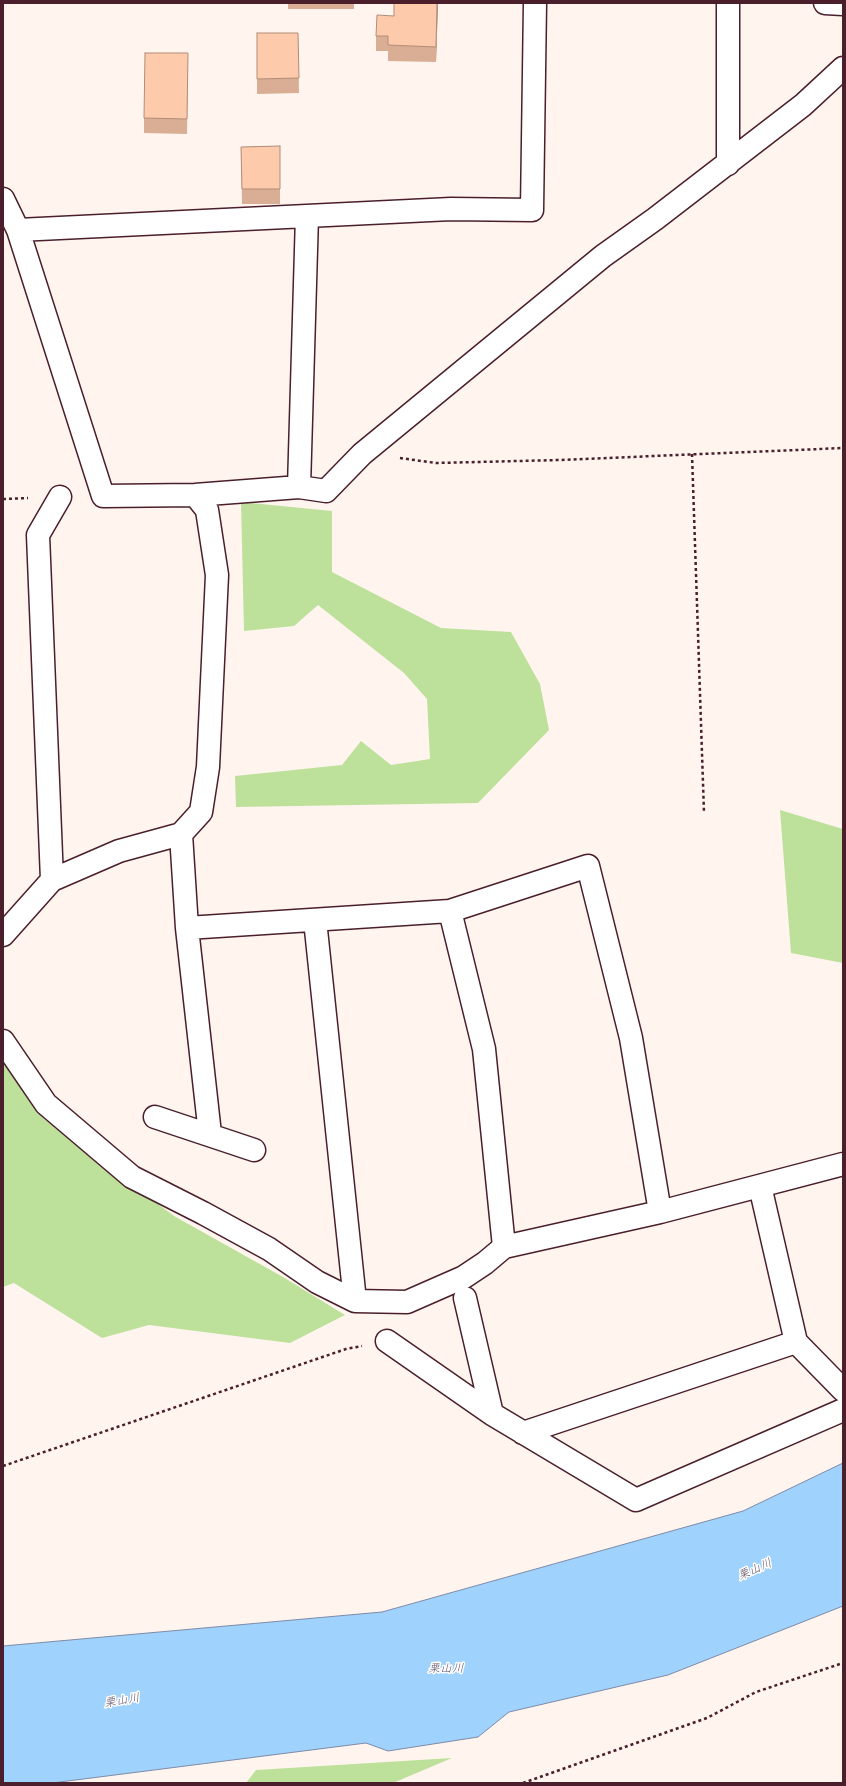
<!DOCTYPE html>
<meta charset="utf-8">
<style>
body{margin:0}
#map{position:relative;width:846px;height:1786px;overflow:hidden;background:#fff4ee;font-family:"Balsamiq Sans",sans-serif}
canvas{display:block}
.frame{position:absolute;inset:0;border:4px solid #4a1f2b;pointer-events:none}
</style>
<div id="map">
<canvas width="846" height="1786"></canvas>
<div class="frame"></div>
</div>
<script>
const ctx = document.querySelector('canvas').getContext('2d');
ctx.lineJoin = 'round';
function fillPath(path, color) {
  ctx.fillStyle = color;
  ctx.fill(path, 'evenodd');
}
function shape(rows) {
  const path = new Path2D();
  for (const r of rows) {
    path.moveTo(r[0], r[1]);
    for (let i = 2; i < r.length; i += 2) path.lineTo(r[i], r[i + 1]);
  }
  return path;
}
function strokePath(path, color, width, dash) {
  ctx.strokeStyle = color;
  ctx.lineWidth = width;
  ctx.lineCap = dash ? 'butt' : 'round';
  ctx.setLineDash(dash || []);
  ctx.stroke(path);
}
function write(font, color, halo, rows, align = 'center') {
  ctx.font = font + ' "Balsamiq Sans","Klee One",sans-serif';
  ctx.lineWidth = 3;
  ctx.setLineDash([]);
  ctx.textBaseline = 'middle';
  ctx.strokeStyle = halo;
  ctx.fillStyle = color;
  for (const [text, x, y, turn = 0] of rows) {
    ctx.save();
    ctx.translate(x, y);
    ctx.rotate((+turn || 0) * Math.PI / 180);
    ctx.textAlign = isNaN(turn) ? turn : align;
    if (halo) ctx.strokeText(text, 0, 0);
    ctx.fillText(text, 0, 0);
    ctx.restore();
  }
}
fillPath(shape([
 [241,502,332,511,332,572,441,628,511,632,540,684,549,730,478,803,236,807,235,776,342,765,361,741,391,765,430,759,427,699,404,673,318,605,294,626,244,631],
 [780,810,843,829,843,963,791,953],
 [3,1063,44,1119,174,1216,283,1277,345,1315,290,1343,149,1325,102,1338,14,1283,3,1287],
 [452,1758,393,1783,246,1783,256,1770]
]), '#bde19b');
const water = shape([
 [843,1463,843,1606,668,1675,509,1712,478,1737,388,1751,366,1743,52,1783,3,1783,3,1646,382,1612,743,1511,843,1463]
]);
fillPath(water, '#9fd2fc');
strokePath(water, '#7d8aa8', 1);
const minor = shape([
 [825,3,843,4],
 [728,164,728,3],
 [3,199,18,230,103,496,195,495,299,487,326,491,362,454,603,256,655,219,803,105,843,68],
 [18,230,451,209,532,210,535,3],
 [299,487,307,216],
 [181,834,187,928,450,911,588,866,631,1038,660,1212],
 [52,880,38,535,60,497],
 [450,911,484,1049,504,1247],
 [315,920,355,1301],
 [187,928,210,1134],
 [3,935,52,880,119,851,181,834,201,812,208,767,217,575,207,510,195,495],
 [3,1041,46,1104,132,1177,203,1213,269,1249,317,1282,355,1301,407,1302,464,1277,485,1263,504,1247,660,1212,843,1164],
 [155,1117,254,1150],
 [760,1186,796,1342,843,1390],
 [465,1298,492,1414],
 [387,1341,492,1414,636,1500,843,1410],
 [523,1433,796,1342]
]);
strokePath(minor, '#4a1f2b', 25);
strokePath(shape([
 [692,454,704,813],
 [400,458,436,463,560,460,843,448],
 [3,499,28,498],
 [3,1466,346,1349,362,1346],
 [523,1783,707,1718,756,1692,843,1663]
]), '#4a1f2b', 2.5, [3, 3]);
strokePath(minor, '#fff', 22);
fillPath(shape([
 [288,3,354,3,354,9,288,9],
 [438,3,436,62,388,61,388,51,376,51,376,36,394,16],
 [257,33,298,33,299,93,257,94],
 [188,68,187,134,144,133,144,118],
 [280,146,280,204,242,204,241,147]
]), '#daae94');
fillPath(shape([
 [437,3,438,3,436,62,436,47]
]), '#b18d78');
const building = shape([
 [394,3,437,3,436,47,388,45,388,36,376,36,377,15,394,16,394,3],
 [257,33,298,33,299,78,257,79,257,33],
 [145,53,188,53,187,119,144,118,145,53],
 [280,146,280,189,242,189,241,147,280,146]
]);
fillPath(building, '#fdcaac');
strokePath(building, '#b18d78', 1);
write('italic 12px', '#64556a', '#fff', [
 ["栗山川",755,1570,-24],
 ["栗山川",446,1669],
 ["栗山川",122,1701,-10]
]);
</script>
